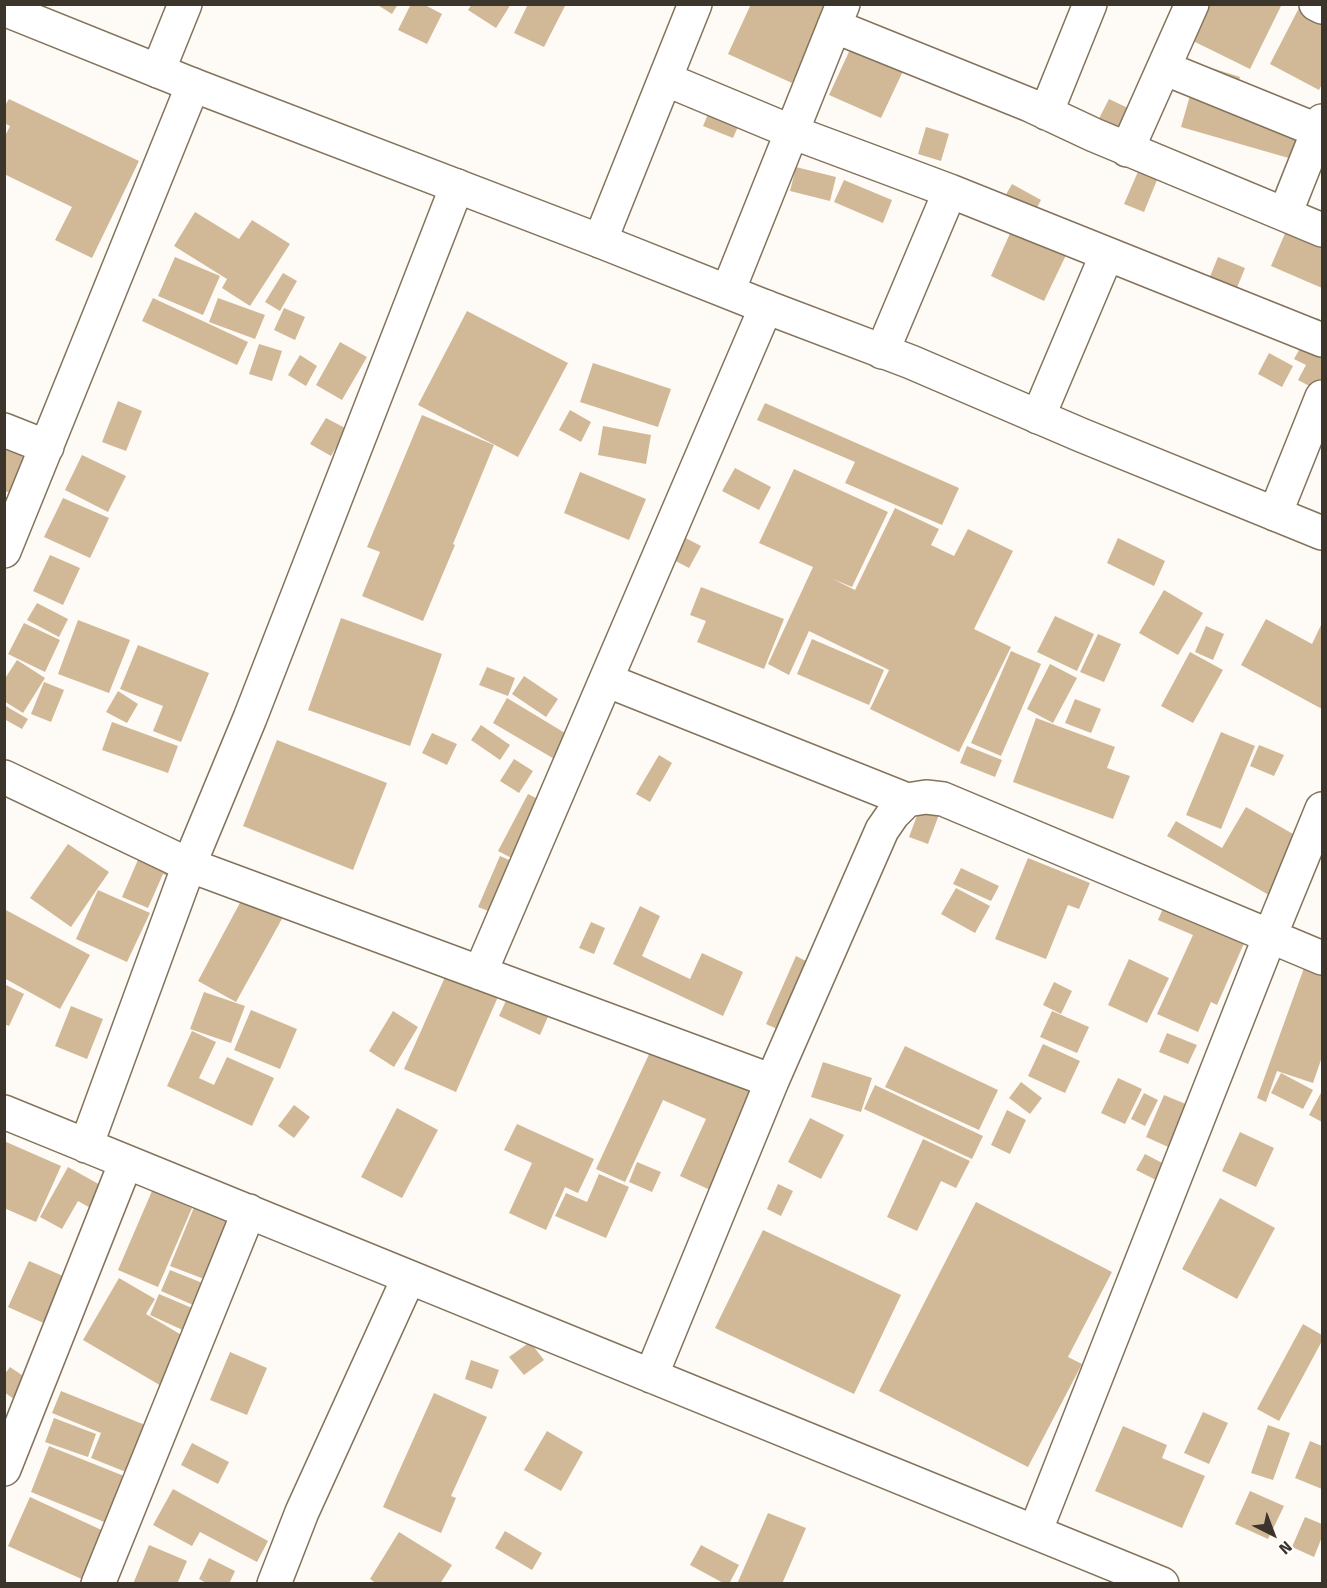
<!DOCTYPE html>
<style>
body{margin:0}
#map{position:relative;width:1327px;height:1588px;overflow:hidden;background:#fefaf5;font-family:"Fira Sans",sans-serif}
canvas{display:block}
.frame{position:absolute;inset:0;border:6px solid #3c352c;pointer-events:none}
.north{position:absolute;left:1243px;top:1504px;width:60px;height:60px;-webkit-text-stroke:4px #fff;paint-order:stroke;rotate:138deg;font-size:16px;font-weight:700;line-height:24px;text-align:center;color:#3c352c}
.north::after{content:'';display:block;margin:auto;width:21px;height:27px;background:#3c352c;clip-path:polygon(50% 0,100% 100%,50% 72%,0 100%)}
</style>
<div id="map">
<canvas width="1327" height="1588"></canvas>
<div class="frame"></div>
<div class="north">N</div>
</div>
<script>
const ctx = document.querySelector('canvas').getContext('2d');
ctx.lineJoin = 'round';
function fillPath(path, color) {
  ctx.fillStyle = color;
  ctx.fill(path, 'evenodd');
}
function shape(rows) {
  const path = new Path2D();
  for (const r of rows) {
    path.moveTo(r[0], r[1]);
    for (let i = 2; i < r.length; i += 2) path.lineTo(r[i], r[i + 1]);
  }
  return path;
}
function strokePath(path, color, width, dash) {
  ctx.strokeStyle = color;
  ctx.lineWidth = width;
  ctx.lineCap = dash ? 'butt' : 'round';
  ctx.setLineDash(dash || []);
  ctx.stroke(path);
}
fillPath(shape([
 [376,4,398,4,392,14],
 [411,4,423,4,442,14,427,44,398,30],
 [472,4,511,4,496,28,468,10],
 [528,4,566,4,544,47,514,33],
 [751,4,828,4,792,83,728,54],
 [1209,4,1282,4,1250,69,1191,40],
 [1301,4,1322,4,1322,84,1319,90,1270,64],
 [860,28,912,52,881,118,829,95],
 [1199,64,1240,77,1236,92,1313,115,1299,161,1181,127],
 [9,99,139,161,92,258,55,240,72,207,4,174,4,138,10,126,4,123,4,107],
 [1109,99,1130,109,1111,147,1090,136],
 [714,100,744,113,733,138,703,126],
 [926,127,949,134,941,161,918,154],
 [796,167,836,177,830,201,790,191],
 [1140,167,1159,175,1144,212,1124,204],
 [844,180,892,200,883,223,834,202],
 [1012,184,1041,200,1029,222,1000,205],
 [195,212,239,239,252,220,290,244,250,306,222,288,227,279,174,246],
 [1292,217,1322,229,1322,288,1271,266],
 [1012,229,1067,253,1044,301,991,276],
 [175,257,220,276,203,315,158,296],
 [1218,257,1245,268,1234,295,1207,284],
 [283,273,297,281,280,311,265,302],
 [153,298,248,342,237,365,142,321],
 [218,298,265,315,255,339,209,322],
 [284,308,305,317,295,340,274,330],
 [467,311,568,363,518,457,418,405],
 [1317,318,1322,321,1322,384,1319,391,1298,380,1306,365,1294,359],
 [340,342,367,357,342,400,316,385],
 [259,344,282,351,272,381,249,374],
 [1269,353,1293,366,1282,387,1258,374],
 [300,355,317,366,306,386,288,375],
 [593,363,671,389,658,427,580,402],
 [118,401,142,411,126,451,102,442],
 [765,403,959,488,942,525,845,483,855,462,757,420],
 [570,410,591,422,581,442,559,430],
 [422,415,494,445,453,544,455,545,423,621,362,596,380,552,367,547],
 [326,418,347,429,331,456,310,444],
 [603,426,651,435,646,464,598,455],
 [4,441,26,448,11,493,4,491],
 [82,455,126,476,108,512,65,490],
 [735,468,771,487,759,510,722,491],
 [794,469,888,512,852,587,833,579,855,590,895,508,939,529,931,545,954,556,968,529,1013,551,974,629,1011,647,959,752,870,709,889,670,809,631,789,675,768,664,813,567,759,543],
 [580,472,646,499,629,540,564,513],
 [63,498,109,518,90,558,44,537],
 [676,533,701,546,689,568,664,555],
 [1118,538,1165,561,1154,586,1107,563],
 [50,555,80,568,63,605,33,591],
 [701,587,784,619,764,669,697,642,706,621,690,615],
 [1164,590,1203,613,1178,655,1139,633],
 [37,603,68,619,59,637,27,620],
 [1055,616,1094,634,1077,671,1037,652],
 [341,618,442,654,410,746,308,710],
 [1266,619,1312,644,1322,623,1322,709,1241,665],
 [78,620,130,640,109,693,58,674],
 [24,623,60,640,45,672,8,654],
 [1206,626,1224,634,1213,660,1195,652],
 [1098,634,1121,644,1104,682,1080,672],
 [812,639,884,670,869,705,797,674],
 [138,645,209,673,181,742,153,731,163,706,120,689],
 [1011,651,1041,664,1001,756,971,743],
 [1190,652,1223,670,1193,723,1161,706],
 [17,660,45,678,23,713,4,701,4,680],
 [1050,664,1077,678,1053,723,1027,709],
 [487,667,515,678,508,696,479,685],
 [524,676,558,699,546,717,512,694],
 [44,682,64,690,51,722,31,714],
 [118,691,138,704,127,723,106,712],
 [507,698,570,736,556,760,493,723],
 [1075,699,1101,709,1091,733,1065,723],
 [4,705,28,719,22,729,4,719],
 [1036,718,1115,747,1107,768,1130,776,1113,819,1013,782],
 [112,722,178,746,168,773,102,750],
 [481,725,510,745,500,760,471,740],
 [1221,732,1255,746,1221,829,1186,815],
 [432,733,457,744,447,765,422,753],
 [277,740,387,783,353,870,243,826],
 [1259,745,1284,755,1274,776,1250,766],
 [967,746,1002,760,995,777,960,763],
 [659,755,672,763,650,802,636,794],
 [514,759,533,771,519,793,500,781],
 [528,794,556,808,525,865,498,851],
 [921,805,940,812,928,844,909,837],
 [1246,807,1307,842,1274,898,1167,836,1176,821,1222,848],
 [149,834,175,879,163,874,148,908,122,897],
 [68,844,109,872,71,927,30,898],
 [500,856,525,867,504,917,478,907],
 [1028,858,1090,883,1079,909,1068,905,1046,959,995,939],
 [961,868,999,886,991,901,953,884],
 [249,886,288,908,236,1002,198,981],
 [956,888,990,906,975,933,941,914],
 [98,890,150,913,127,962,76,939],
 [640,906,660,916,642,956,690,979,702,953,743,972,723,1016,613,964],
 [1164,906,1245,941,1217,1005,1211,1002,1198,1032,1157,1014,1193,935,1158,920],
 [4,909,90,955,60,1009,4,978],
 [591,922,605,928,594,954,579,948],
 [796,956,816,966,786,1033,766,1024],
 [1129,959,1169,978,1147,1023,1108,1005],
 [449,968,501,990,456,1092,404,1069],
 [1304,968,1322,974,1322,1057,1313,1083,1277,1071,1266,1102,1257,1098],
 [1054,982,1072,991,1061,1014,1043,1005],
 [4,984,24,994,9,1026,4,1024],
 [204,992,245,1006,231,1043,190,1029],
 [509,994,550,1012,540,1035,499,1016],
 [71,1006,103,1019,87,1059,55,1046],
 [251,1010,297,1029,280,1069,234,1050],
 [393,1011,418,1027,394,1067,369,1051],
 [1052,1011,1089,1027,1077,1053,1040,1037],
 [192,1031,216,1042,199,1078,214,1085,227,1057,274,1078,252,1126,167,1086],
 [1167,1033,1197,1045,1188,1064,1159,1052],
 [1043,1044,1080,1061,1065,1093,1028,1076],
 [905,1046,998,1090,979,1130,885,1087],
 [651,1050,774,1084,723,1196,680,1176,706,1119,663,1100,625,1182,596,1169],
 [823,1062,872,1078,861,1112,811,1097],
 [1281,1073,1313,1090,1303,1109,1271,1093],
 [1118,1078,1142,1089,1125,1124,1101,1113],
 [1021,1082,1042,1098,1030,1114,1009,1098],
 [875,1085,983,1136,972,1159,864,1109],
 [1322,1091,1322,1122,1309,1115],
 [1144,1093,1158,1100,1145,1126,1131,1119],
 [1164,1095,1193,1107,1175,1150,1146,1137],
 [294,1105,310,1117,294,1138,278,1126],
 [397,1108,438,1130,402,1198,361,1177],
 [1007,1110,1026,1120,1010,1154,991,1145],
 [810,1118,844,1135,821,1179,788,1162],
 [517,1124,594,1159,578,1193,565,1187,546,1230,509,1213,532,1163,504,1150],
 [1240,1132,1274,1148,1256,1187,1222,1171],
 [923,1139,970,1161,956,1188,941,1181,917,1231,887,1217],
 [4,1141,61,1166,36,1222,4,1208],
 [1145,1154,1168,1166,1160,1182,1136,1170],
 [637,1162,661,1172,652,1192,629,1182],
 [68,1167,111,1191,99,1213,78,1201,62,1229,40,1217],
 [599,1174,629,1187,606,1238,555,1216,566,1193,587,1202],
 [778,1184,793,1191,781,1216,767,1209],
 [152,1191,192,1208,158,1287,118,1270],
 [1220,1198,1275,1228,1237,1299,1182,1269],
 [197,1200,239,1216,212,1282,170,1266],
 [976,1202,1112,1272,1068,1357,1082,1364,1028,1467,879,1391],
 [763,1230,901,1295,854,1394,715,1328],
 [29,1261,81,1284,59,1330,8,1307],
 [170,1270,210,1286,200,1308,161,1291],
 [119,1278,155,1299,146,1314,190,1340,163,1387,83,1340],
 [159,1294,199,1311,189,1333,150,1315],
 [1303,1324,1322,1335,1322,1341,1279,1421,1257,1409],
 [530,1342,544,1360,524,1375,509,1357],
 [230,1352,267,1368,247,1415,210,1400],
 [471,1360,499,1370,492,1389,465,1379],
 [10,1367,35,1384,21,1404,4,1392,4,1375],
 [61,1391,150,1427,131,1474,91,1458,101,1433,52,1413],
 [434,1393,487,1417,451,1496,456,1498,441,1533,383,1507],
 [1203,1412,1228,1423,1209,1464,1184,1453],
 [54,1418,96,1434,88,1457,45,1442],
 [1268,1425,1290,1433,1273,1480,1251,1473],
 [1123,1426,1167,1445,1162,1458,1205,1476,1182,1528,1095,1491],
 [547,1431,583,1452,561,1491,524,1470],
 [1310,1441,1322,1446,1322,1489,1295,1478],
 [192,1443,229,1462,218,1484,181,1465],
 [49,1446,129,1478,109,1524,31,1492],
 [173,1489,268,1541,257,1562,200,1532,192,1546,153,1525],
 [1250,1491,1284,1506,1268,1539,1235,1524],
 [30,1497,108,1533,86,1581,8,1546],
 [768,1513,806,1528,782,1584,737,1584],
 [1305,1517,1322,1524,1322,1537,1314,1557,1292,1547],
 [505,1531,542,1553,532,1570,495,1548],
 [399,1532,452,1565,440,1584,377,1584,370,1579],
 [149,1545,187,1561,177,1584,133,1584],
 [701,1545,739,1565,729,1584,725,1584,690,1565],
 [209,1558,235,1571,229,1584,208,1584,199,1579]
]), '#d1b998');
const minor = shape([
 [1316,4,1322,7],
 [834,26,1030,105,1094,135,1322,230],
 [1164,68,1319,131],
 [158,71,185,4],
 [665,79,792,132,950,191,1322,340],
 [1046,113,1090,4],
 [1127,150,1192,4],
 [1285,214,1322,121],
 [600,241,695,4],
 [728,291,843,4],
 [882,352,950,191],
 [1038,417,1107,254],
 [4,430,47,447],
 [1275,514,1322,397],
 [4,551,193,85],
 [606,680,907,800],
 [4,777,189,865,772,1081],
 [480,973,766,307],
 [4,1112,1162,1584],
 [86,1146,189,865,250,718,457,186],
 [651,1376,772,1081,882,830,893,814,907,800,926,797,943,799,1322,958],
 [4,1469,126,1162],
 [1035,1532,1270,936,1322,809],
 [98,1584,249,1211],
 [274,1584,302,1512,409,1277]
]);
const tertiary = shape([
 [4,9,193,85,600,241,766,307,911,362,1081,435,1322,533]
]);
strokePath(minor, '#83735c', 36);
strokePath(tertiary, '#83735c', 36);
strokePath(minor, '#fff', 33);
strokePath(tertiary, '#fff', 33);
</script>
